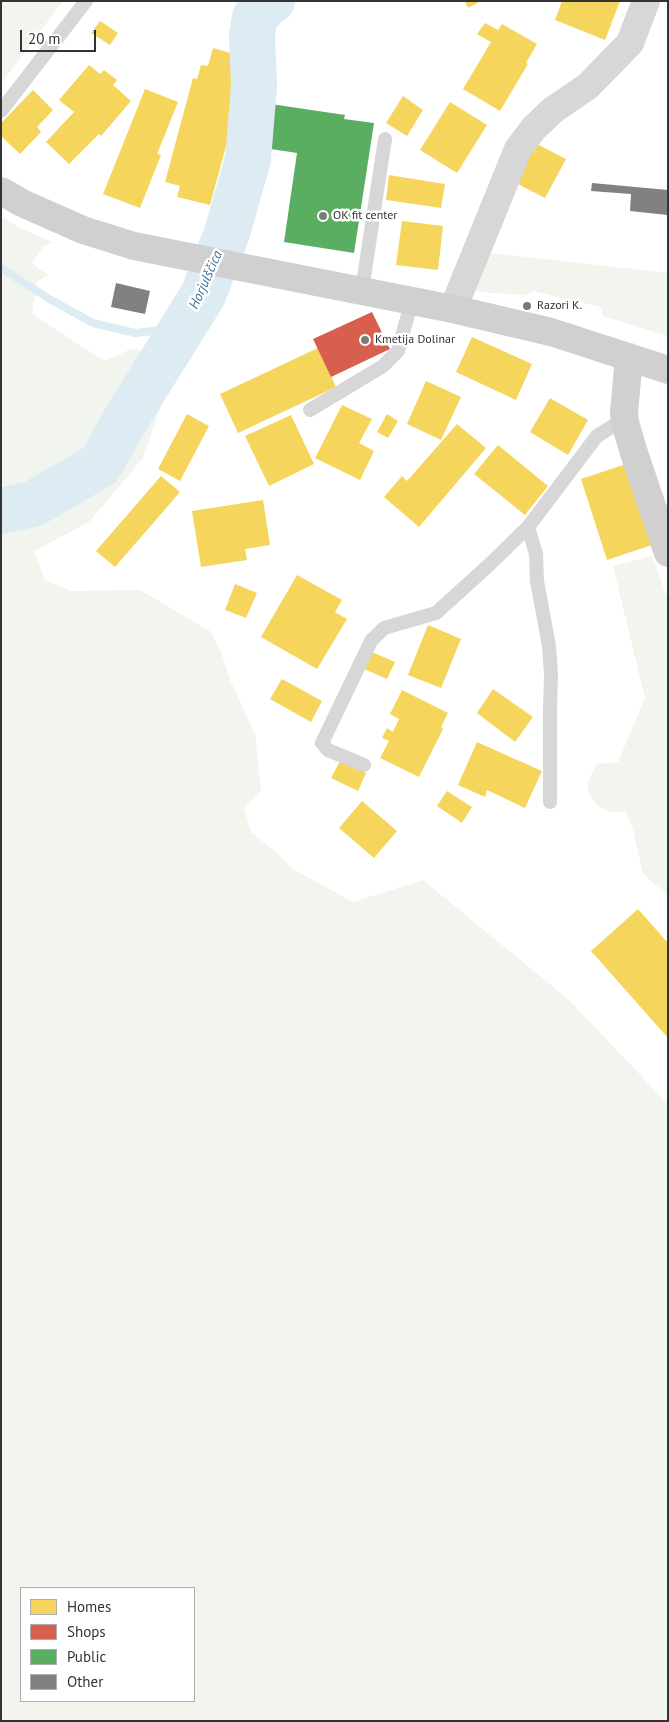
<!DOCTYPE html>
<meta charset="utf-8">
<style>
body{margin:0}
#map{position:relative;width:669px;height:1722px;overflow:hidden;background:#fff;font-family:"PT Sans",sans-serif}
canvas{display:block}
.frame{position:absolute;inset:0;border:2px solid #333;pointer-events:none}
.legend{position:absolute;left:20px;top:1587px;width:175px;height:115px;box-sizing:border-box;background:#fff;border:1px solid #adadad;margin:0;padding:6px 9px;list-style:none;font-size:15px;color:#333}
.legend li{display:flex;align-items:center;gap:10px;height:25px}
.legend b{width:25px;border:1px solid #adadad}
.scale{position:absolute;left:20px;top:30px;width:76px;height:22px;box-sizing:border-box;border:2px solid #333;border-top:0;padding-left:6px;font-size:15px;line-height:18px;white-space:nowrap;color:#333;-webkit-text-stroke:4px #fff;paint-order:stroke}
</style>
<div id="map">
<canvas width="669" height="1722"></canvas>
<div class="frame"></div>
<ul class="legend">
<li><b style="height:14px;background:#f6d55c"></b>Homes</li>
<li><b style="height:14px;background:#d6604d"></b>Shops</li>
<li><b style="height:14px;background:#5aae61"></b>Public</li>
<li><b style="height:14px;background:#818181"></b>Other</li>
</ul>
<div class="scale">20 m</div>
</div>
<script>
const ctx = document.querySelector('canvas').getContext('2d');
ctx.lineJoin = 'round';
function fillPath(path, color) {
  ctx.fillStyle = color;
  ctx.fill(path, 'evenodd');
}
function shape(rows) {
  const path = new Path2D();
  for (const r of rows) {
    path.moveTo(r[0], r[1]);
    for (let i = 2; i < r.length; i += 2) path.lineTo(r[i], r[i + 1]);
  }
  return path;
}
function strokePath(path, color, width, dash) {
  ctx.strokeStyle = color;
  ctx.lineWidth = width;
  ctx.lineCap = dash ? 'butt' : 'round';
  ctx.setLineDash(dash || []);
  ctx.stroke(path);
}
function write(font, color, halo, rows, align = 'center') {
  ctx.font = font + ' "PT Sans",sans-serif';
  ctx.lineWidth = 5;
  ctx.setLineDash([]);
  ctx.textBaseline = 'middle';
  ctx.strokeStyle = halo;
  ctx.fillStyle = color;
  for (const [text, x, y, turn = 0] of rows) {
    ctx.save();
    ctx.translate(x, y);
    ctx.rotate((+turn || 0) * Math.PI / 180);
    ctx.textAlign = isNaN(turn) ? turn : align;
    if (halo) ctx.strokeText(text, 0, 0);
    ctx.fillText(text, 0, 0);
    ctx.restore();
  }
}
fillPath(shape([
 [1,1,63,1,1,84],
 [1,216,20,228,52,242,43,247,32,263,48,275,37,282,32,314,104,361,131,349,149,351,163,368,166,391,143,458,89,522,34,551,45,580,72,591,140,590,210,631,221,652,230,680,255,734,261,791,244,808,251,832,277,853,291,868,353,902,423,880,569,1000,668,1104,668,1721,1,1721],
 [21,1588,194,1588,194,1701,21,1701],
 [483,252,668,273,668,336,603,316,601,307,533,291,527,295,478,292,474,281],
 [652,556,668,600,668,896,643,874,633,830,626,812,610,812,599,807,589,794,587,784,597,764,618,762,645,698,613,566]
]), '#f1f5ed');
fillPath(shape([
 [465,1,481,1,468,8],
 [562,1,620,1,605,40,555,20],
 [100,21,118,33,110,45,91,33],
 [485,23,498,30,502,24,537,44,526,63,528,64,500,111,463,89,491,42,477,34],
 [213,48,237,55,238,90,241,91,210,205,177,197,180,186,165,182,193,78,197,79,201,65,208,66],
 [89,65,100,74,104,70,117,80,113,85,131,101,101,136,99,134,69,164,46,142,74,112,59,100],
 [145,89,178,102,157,154,161,155,140,208,103,194],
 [33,90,53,110,37,127,41,132,20,154,1,136,1,123],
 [403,96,423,110,407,136,386,123],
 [450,102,487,125,457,173,420,150],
 [533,142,566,159,545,198,512,181],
 [389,175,445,184,441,208,386,200],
 [402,221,443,226,438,270,396,265],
 [472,337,532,364,516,400,456,372],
 [318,348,336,387,238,433,220,394],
 [426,381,461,397,441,440,407,424],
 [550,398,588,420,568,455,530,432],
 [342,405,372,419,359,443,374,451,360,480,315,458],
 [187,414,209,426,180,481,158,469],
 [387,414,398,421,388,438,377,432],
 [291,415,314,464,269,486,245,436],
 [457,424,486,448,419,527,384,497,402,476,407,481],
 [498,445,548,486,525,515,474,474],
 [626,464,652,545,607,560,581,479],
 [161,476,180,492,115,567,96,551],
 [263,500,270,545,245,549,247,560,201,567,192,511],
 [297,575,342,600,335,612,347,619,317,669,261,637],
 [235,584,257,593,246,618,225,610],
 [428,625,461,639,441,688,408,675],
 [372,652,395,662,387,679,364,669],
 [282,679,322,701,311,722,270,699],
 [493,689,533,717,515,742,477,713],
 [402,690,448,713,441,727,443,729,419,777,380,758,389,741,382,738,387,728,393,732,399,719,390,714],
 [477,742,542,771,525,808,487,790,485,797,458,785],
 [340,761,366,773,358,791,331,778],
 [447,791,472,807,462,823,437,806],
 [362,801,397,831,374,858,339,828],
 [638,909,668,943,668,1038,591,951]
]), '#f6d55c');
fillPath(shape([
 [372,312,390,349,331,377,313,339]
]), '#d6604d');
fillPath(shape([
 [264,103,345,115,344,119,374,123,354,253,284,242,297,153,258,147]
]), '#5aae61');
strokePath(shape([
 [1,268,51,300,93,323,135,333,181,328]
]), '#ddebf3', 8);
strokePath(shape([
 [1,511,33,504,100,465,127,417,203,295,227,233,248,159,254,86,252,34,255,17,267,3,272,1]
]), '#ddebf3', 46);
fillPath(shape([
 [592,183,668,190,668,215,630,211,631,194,591,191],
 [116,283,150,291,145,314,111,307]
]), '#818181');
strokePath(shape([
 [1,111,86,1],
 [362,290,385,139],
 [310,410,383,366,398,351,412,300],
 [528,527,536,554,537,581,549,646,551,675,550,709,550,802],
 [364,765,328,750,322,743,371,641,384,628,436,613,489,565,528,527,597,436,613,426,625,422]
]), '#d7d7d7', 14);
strokePath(shape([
 [453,309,518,149,534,128,553,110,588,86,630,43,646,1]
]), '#d7d7d7', 28);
strokePath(shape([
 [1,191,22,203,83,230,134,246,453,309,551,332,668,370],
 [629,357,624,413,625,422,633,450,668,553]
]), '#d0d0d0', 28);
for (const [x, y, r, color] of [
 [323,216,5,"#7a7a7a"],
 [527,306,5,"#7a7a7a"],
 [365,340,5,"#7a7a7a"]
]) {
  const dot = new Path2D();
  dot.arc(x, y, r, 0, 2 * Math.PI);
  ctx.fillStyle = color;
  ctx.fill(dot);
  strokePath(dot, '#fff', 2);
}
write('12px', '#333', '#fff', [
 ["OK fit center",333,216],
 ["Razori K.",537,306],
 ["Kmetija Dolinar",375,340]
], 'left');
write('italic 14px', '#3f7597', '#fff', [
 ["Horjulščica",206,280,-66]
]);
</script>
